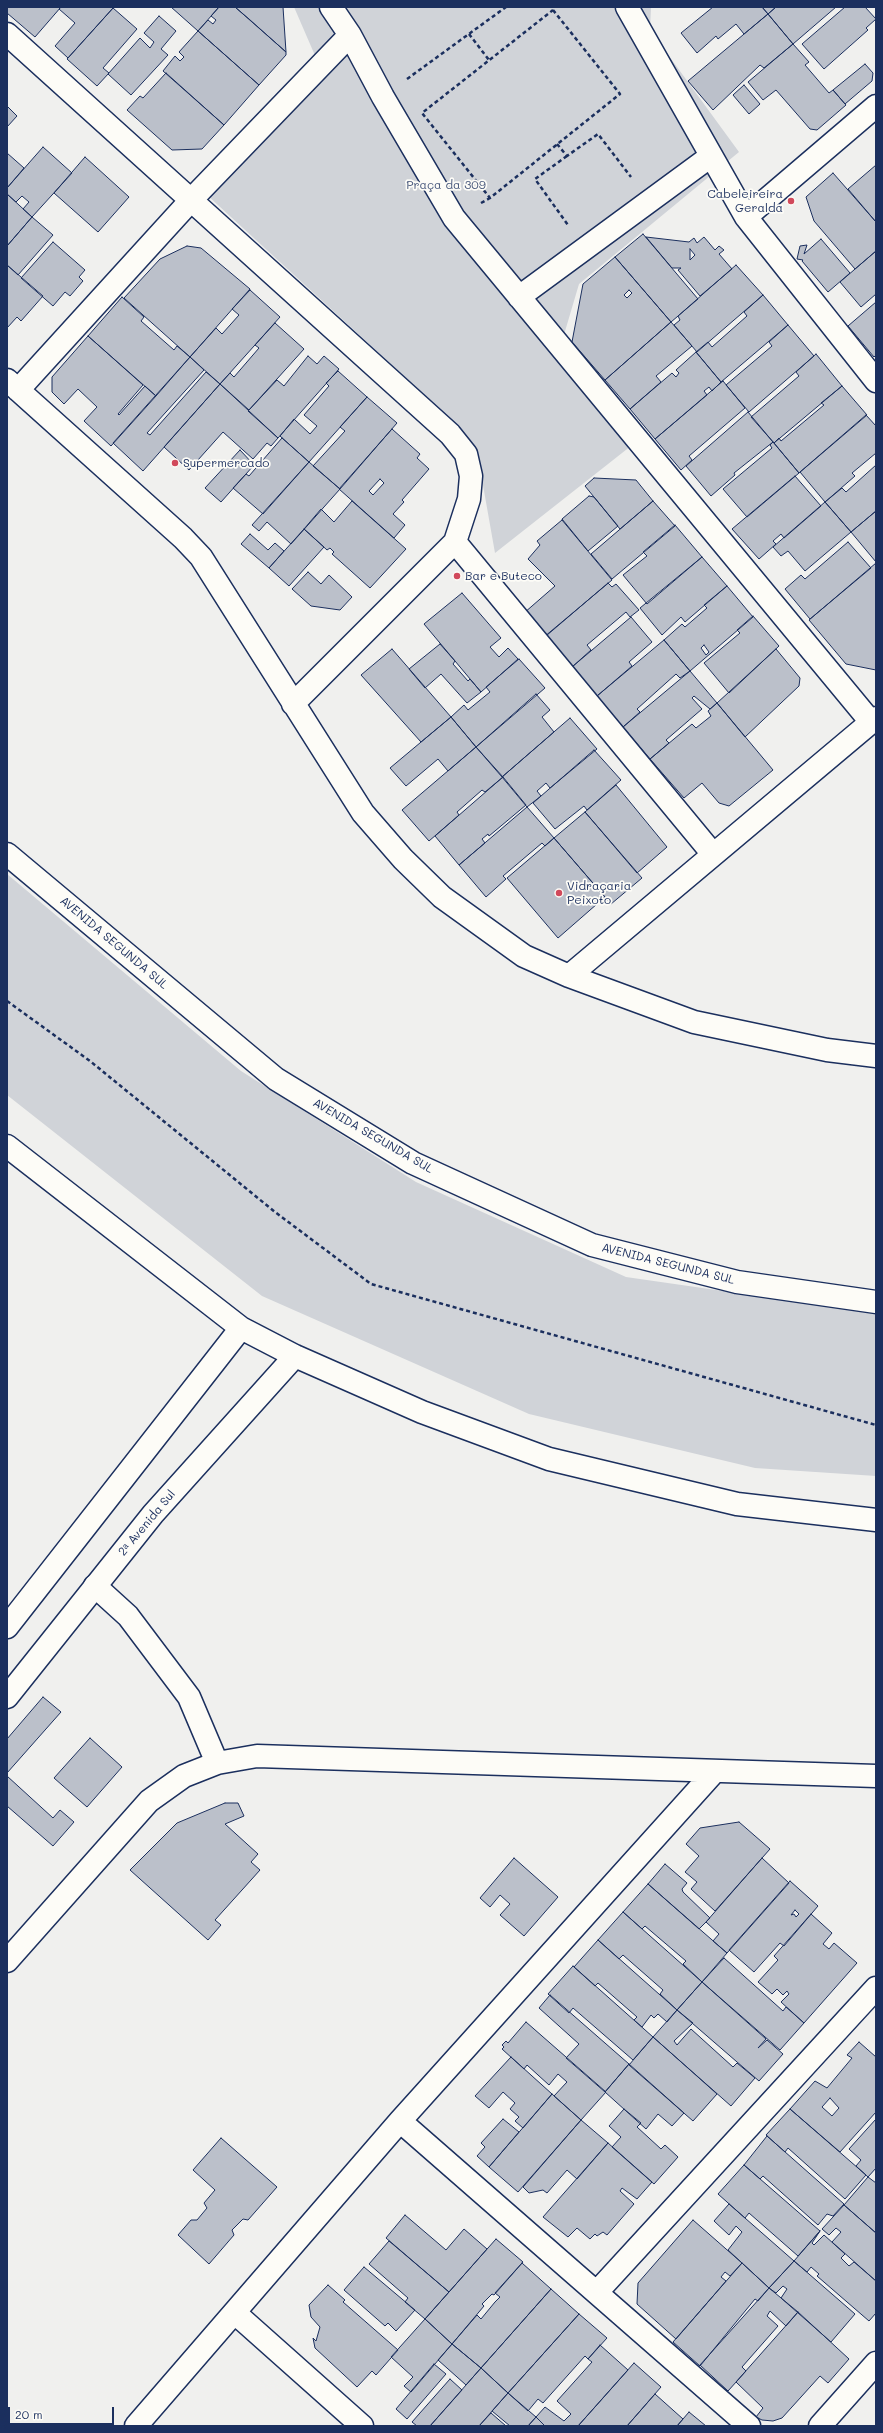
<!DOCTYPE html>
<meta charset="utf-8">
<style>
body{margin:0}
#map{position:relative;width:883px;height:2433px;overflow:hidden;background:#f0f0ee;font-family:Mali,sans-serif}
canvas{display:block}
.frame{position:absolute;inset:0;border:8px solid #1b2f5e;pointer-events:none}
.scale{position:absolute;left:8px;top:2407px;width:106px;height:18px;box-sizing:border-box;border:2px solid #1b2f5e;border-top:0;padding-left:5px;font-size:12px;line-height:14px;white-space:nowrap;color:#1b2f5e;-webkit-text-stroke:3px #fdfcf7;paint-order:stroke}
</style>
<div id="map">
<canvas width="883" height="2433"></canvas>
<div class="frame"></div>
<div class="scale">20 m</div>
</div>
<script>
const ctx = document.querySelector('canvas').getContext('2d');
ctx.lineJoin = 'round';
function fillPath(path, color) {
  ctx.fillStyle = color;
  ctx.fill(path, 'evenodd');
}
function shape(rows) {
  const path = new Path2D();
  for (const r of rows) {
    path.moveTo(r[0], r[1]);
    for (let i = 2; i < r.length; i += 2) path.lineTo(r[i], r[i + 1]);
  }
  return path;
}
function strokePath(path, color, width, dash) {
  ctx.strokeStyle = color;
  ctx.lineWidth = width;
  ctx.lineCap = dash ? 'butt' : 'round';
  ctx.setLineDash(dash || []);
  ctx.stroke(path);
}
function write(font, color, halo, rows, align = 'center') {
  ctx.font = font + ' Mali,sans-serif';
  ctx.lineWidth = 3.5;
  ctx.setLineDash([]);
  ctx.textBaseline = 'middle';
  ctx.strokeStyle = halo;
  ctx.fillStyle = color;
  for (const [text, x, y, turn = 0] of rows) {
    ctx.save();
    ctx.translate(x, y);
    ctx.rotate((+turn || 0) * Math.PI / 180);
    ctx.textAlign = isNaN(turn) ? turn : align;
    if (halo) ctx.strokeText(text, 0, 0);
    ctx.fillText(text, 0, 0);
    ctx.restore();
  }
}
fillPath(shape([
 [294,7,651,7,650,30,739,152,579,284,558,355,636,442,495,553,478,457,453,421,207,195,323,74],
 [7,874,241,1071,416,1182,626,1277,876,1313,876,1476,755,1468,529,1414,262,1296,7,1095]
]), '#d0d3d8');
const building = shape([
 [7,7,61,7,35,37,7,13,7,7],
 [61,7,114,7,68,58,55,46,75,23,59,9,61,7],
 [171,7,219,7,198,31,171,7],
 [219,7,235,7,286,52,286,55,259,85,198,31,208,20,213,24,216,20,211,16,219,7],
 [235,7,283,7,286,52,249,19,235,7],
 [713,7,762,7,768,14,744,34,736,24,718,39,716,36,697,53,681,33,713,7],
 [762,7,776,7,768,14,762,7],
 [776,7,836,7,793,44,768,14,776,7],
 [845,7,865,7,876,19,866,28,868,30,824,69,802,44,845,7],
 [113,8,137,29,103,68,109,73,97,86,67,59,113,8],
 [768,14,793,44,764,68,760,65,713,110,688,81,768,14],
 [159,16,176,31,161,49,168,55,131,95,108,74,140,38,150,48,154,42,144,33,159,16],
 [198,31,259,85,224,125,163,71,175,56,180,61,184,57,179,52,198,31],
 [793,44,809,62,805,65,829,93,833,90,846,105,817,130,810,129,776,90,763,100,748,82,793,44],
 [865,64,873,73,872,81,845,104,833,90,865,64],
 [166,73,224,125,202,149,172,150,127,110,140,96,143,98,166,73],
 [744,85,760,104,749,114,733,95,744,85],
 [7,106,17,116,7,127,7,106],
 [43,147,72,173,32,217,23,209,29,202,22,196,16,202,7,194,7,188,43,147],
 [7,153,24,168,7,188,7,153],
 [85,157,129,197,98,232,54,193,85,157],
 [876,165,876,222,848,189,876,165],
 [833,173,876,222,876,251,855,269,814,221,806,197,833,173],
 [7,194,32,217,7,246,7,194],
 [32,217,53,235,18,275,7,265,7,246,32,217],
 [643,234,698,299,671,322,615,257,643,234],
 [646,237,689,242,694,238,697,243,704,237,715,250,719,246,724,250,719,254,732,269,700,296,678,270,681,268,672,268,646,237],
 [690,249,695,255,690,260,690,249],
 [821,239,850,273,828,292,802,261,803,260,797,259,800,246,807,245,804,254,821,239],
 [53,242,85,270,79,277,83,281,70,296,65,292,53,306,21,278,53,242],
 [187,246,201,248,250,289,190,357,124,298,160,259,187,246],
 [876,251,876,294,861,307,840,282,876,251],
 [615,257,671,322,605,380,572,342,583,284,615,257],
 [629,290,632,293,627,298,624,295,629,290],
 [7,265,43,296,21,321,17,317,7,328,7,265],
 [736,265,763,295,697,352,674,325,680,320,678,316,736,265],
 [250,290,280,317,220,384,190,357,216,328,222,334,239,315,232,309,250,290],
 [763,295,788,325,721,382,696,352,708,342,712,347,747,316,744,312,763,295],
 [122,297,144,317,141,321,174,350,177,346,190,357,156,396,88,336,122,297],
 [876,302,876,355,874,357,848,326,876,302],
 [671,322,692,346,656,376,661,382,630,409,605,380,671,322],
 [275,323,304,349,249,410,220,384,230,373,234,377,259,348,255,345,275,323],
 [788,325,814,356,749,412,726,385,772,346,769,342,788,325],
 [88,336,143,385,118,414,119,415,145,386,156,396,111,446,84,421,97,407,78,389,64,404,52,392,52,377,88,336],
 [696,352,721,382,712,391,709,387,704,391,707,395,655,439,630,409,672,373,676,377,679,373,676,370,696,352],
 [816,354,842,386,774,443,751,417,799,376,796,372,816,354],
 [308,356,317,364,324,356,339,369,278,438,248,411,277,380,284,386,308,356],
 [190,357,204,370,147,433,150,435,206,372,220,384,143,471,113,443,190,357],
 [338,371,367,397,309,462,280,436,294,419,310,434,317,426,304,415,329,386,326,383,338,371],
 [723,381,745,408,689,456,692,460,681,470,655,439,723,381],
 [220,384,278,438,271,446,267,443,253,459,223,432,189,470,164,447,220,384],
 [842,386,867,415,799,473,774,443,779,438,781,441,824,405,821,403,842,386],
 [367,397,397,423,340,489,313,466,345,431,340,427,367,397],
 [748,412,773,442,734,473,735,475,711,496,686,466,748,412],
 [866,415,876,426,876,453,852,473,855,476,825,502,800,472,866,415],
 [392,429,420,454,417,458,429,469,402,500,404,502,393,514,405,525,394,538,339,489,392,429],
 [380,479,384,483,373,495,369,491,380,479],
 [282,438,309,462,263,514,233,488,246,474,249,476,282,438],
 [773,442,799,473,747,517,723,489,772,448,770,445,773,442],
 [240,450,254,465,221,502,205,488,240,450],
 [309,462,340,489,291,544,267,522,259,531,252,525,309,462],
 [876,465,876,511,851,532,825,502,842,488,846,492,876,465],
 [795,476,821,506,784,538,781,534,773,541,776,544,759,559,732,529,795,476],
 [594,478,636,480,653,501,620,529,585,486,594,478],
 [589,496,594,497,618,526,588,551,562,519,589,496],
 [352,501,406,549,370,588,332,554,334,552,330,548,327,550,304,529,321,509,334,522,352,501],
 [653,501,675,526,612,579,591,554,653,501],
 [825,502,851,532,805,571,788,551,781,556,773,547,825,502],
 [876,511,876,562,851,532,876,511],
 [562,520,612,580,544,637,524,613,555,586,528,559,540,545,537,541,562,520],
 [675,525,702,557,647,604,623,575,647,556,643,552,675,525],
 [304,529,324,547,289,586,269,568,304,529],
 [250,534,268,550,275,543,284,551,269,568,241,544,250,534],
 [848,542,871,568,810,619,785,589,801,575,805,579,848,542],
 [702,557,727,586,685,622,681,617,662,635,640,608,702,557],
 [876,563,876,670,846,664,809,620,876,563],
 [308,572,321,584,329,575,352,597,340,610,311,606,292,589,308,572],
 [608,583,612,587,616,584,639,610,630,617,626,612,587,645,591,650,572,667,546,636,608,583],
 [727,586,753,617,690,671,664,640,682,624,685,627,707,608,704,605,727,586],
 [704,645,709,652,706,655,701,648,704,645],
 [462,593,501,638,490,647,499,657,508,648,518,659,481,692,424,624,462,593],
 [753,616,779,646,729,693,704,663,740,633,737,630,753,616],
 [631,617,652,642,629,662,632,666,597,696,572,667,631,617],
 [664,640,690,671,680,678,676,674,637,709,640,712,623,727,597,696,664,640],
 [440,644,455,661,453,664,468,681,470,679,481,692,467,703,441,674,425,688,409,669,440,644],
 [392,649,451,717,421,742,361,675,392,649],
 [776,649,800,678,799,686,745,737,717,703,776,649],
 [519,659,545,688,476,747,451,717,464,705,468,710,490,692,486,687,519,659],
 [690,671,717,703,710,709,694,696,692,698,702,709,666,740,669,743,650,759,623,727,690,671],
 [536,694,550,710,542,717,554,732,502,777,476,747,536,694],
 [717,703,773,770,729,806,719,803,702,783,684,798,650,759,692,724,696,728,711,716,708,711,717,703],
 [451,717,476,747,448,771,438,759,406,786,390,768,451,717],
 [570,718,597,749,550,788,546,783,537,791,541,796,527,807,502,777,570,718],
 [476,747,503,777,485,792,482,790,457,812,459,815,429,841,402,810,476,747],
 [594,750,621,780,587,810,584,806,555,829,533,803,594,750],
 [503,777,526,805,489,836,488,834,482,839,485,843,459,865,435,836,503,777],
 [616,785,667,847,637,873,585,812,616,785],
 [527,807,554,838,545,846,542,843,503,876,506,879,486,897,459,865,527,807],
 [585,812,642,878,611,904,554,838,585,812],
 [554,838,605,897,558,938,507,878,554,838],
 [43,1697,61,1712,7,1773,7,1739,43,1697],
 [90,1738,122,1767,87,1807,54,1778,90,1738],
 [7,1776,53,1818,60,1810,74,1822,53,1846,7,1806,7,1776],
 [225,1803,238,1803,244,1816,225,1824,258,1854,251,1862,260,1870,215,1920,221,1925,208,1940,130,1870,177,1823,225,1803],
 [739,1822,770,1849,715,1911,691,1889,697,1882,685,1872,699,1856,686,1844,700,1828,739,1822],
 [514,1858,558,1897,524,1936,500,1915,510,1904,500,1895,490,1907,480,1898,514,1858],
 [762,1858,789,1883,727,1953,713,1941,719,1934,706,1922,762,1858],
 [665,1864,687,1883,682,1889,683,1892,710,1918,699,1929,648,1884,665,1864],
 [790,1881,818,1906,784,1946,780,1943,754,1972,729,1950,790,1881],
 [795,1910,799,1914,796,1917,794,1914,791,1915,795,1910],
 [648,1884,727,1953,702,1982,683,1964,686,1961,645,1926,642,1929,623,1912,648,1884],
 [623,1912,702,1982,677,2010,660,1994,663,1990,623,1955,619,1959,598,1940,623,1912],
 [811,1914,832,1933,823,1944,829,1949,834,1943,857,1963,804,2023,781,2002,789,1994,787,1991,783,1995,777,1989,772,1994,758,1982,778,1960,774,1956,811,1914],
 [598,1940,677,2010,667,2022,658,2014,654,2018,651,2015,642,2027,634,2020,637,2017,598,1983,595,1986,574,1967,598,1940],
 [724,1958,783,2011,786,2007,804,2023,780,2050,702,1982,724,1958],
 [573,1966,653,2037,633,2060,573,2008,569,2013,548,1994,573,1966],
 [702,1982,766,2039,758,2048,767,2040,783,2054,759,2081,677,2010,702,1982],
 [550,1995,629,2064,605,2092,566,2058,579,2044,539,2008,550,1995],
 [677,2010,693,2023,674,2041,677,2045,691,2029,733,2067,737,2063,755,2078,731,2106,653,2037,677,2010],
 [526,2022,606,2092,581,2120,554,2096,567,2082,558,2074,549,2085,527,2065,524,2069,502,2049,504,2047,502,2045,506,2041,508,2043,526,2022],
 [653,2037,717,2094,693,2121,629,2065,653,2037],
 [859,2042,876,2057,876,2112,840,2152,790,2109,815,2081,827,2088,852,2058,847,2055,859,2042],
 [830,2098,839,2108,832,2116,822,2107,830,2098],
 [511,2057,552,2094,523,2128,515,2121,519,2117,510,2109,515,2103,503,2092,489,2108,475,2096,511,2057],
 [629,2064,684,2113,672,2126,658,2114,646,2129,605,2092,629,2064],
 [552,2094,581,2120,518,2192,489,2167,552,2094],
 [624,2109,641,2123,637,2127,661,2149,665,2145,678,2157,654,2184,612,2147,621,2137,609,2126,624,2109],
 [790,2109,866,2175,845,2199,788,2148,785,2152,766,2135,790,2109],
 [503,2119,519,2132,489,2167,477,2156,485,2147,481,2143,503,2119],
 [876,2119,876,2168,868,2177,856,2166,861,2160,849,2149,876,2119],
 [581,2120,608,2143,577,2179,567,2170,547,2193,543,2190,529,2193,523,2187,581,2120],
 [767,2136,844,2204,833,2216,827,2214,818,2225,763,2176,760,2179,744,2165,767,2136],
 [221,2138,277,2187,248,2220,243,2219,232,2230,234,2235,209,2264,178,2235,191,2220,197,2220,207,2208,204,2203,215,2190,193,2170,221,2138],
 [608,2143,652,2182,637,2199,622,2188,620,2191,634,2204,607,2235,603,2232,597,2236,595,2234,590,2239,577,2228,568,2237,543,2217,608,2143],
 [744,2165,820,2231,798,2256,749,2213,745,2218,718,2194,744,2165],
 [868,2177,876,2183,876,2233,844,2205,868,2177],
 [729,2204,794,2261,769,2288,728,2250,742,2232,736,2226,729,2235,714,2221,729,2204],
 [844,2205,876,2233,876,2281,832,2242,841,2232,836,2228,829,2235,822,2229,844,2205],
 [405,2215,446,2250,464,2229,487,2249,449,2292,386,2238,405,2215],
 [693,2220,742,2263,730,2276,725,2272,721,2277,726,2281,676,2339,637,2304,638,2283,693,2220],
 [820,2231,812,2243,814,2245,824,2235,845,2254,841,2258,849,2266,854,2262,876,2281,876,2313,869,2321,817,2276,819,2274,811,2267,807,2272,794,2261,820,2231],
 [496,2239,523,2262,494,2295,492,2294,482,2304,484,2306,452,2344,425,2319,496,2239],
 [389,2241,449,2292,425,2319,405,2302,408,2298,369,2264,389,2241],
 [794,2261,855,2314,831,2342,781,2298,787,2289,783,2286,776,2293,769,2288,794,2261],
 [522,2263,551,2289,481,2368,452,2344,477,2315,481,2319,495,2302,500,2297,495,2293,522,2263],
 [742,2263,769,2288,758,2301,755,2299,700,2366,673,2342,742,2263],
 [364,2267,415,2310,396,2331,388,2323,385,2326,344,2290,364,2267],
 [328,2285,345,2300,343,2302,398,2350,376,2375,372,2371,357,2387,315,2348,313,2338,316,2341,320,2327,311,2317,309,2305,328,2285],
 [769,2288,798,2312,786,2326,770,2311,767,2316,778,2326,742,2367,746,2371,728,2391,700,2365,769,2288],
 [551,2289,579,2314,508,2393,481,2368,551,2289],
 [798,2312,849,2359,828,2383,820,2376,782,2418,773,2421,762,2420,756,2417,763,2408,736,2382,798,2312],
 [579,2314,607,2338,588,2359,585,2356,543,2403,538,2399,528,2411,508,2393,579,2314],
 [425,2319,452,2344,411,2392,404,2386,413,2377,391,2357,425,2319],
 [452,2344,481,2368,466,2385,438,2360,452,2344],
 [600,2345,628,2370,578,2426,545,2426,536,2417,545,2407,564,2421,571,2414,557,2401,592,2362,588,2359,600,2345],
 [634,2363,661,2387,627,2426,578,2426,634,2363],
 [434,2364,446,2374,407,2419,396,2409,434,2364],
 [481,2368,508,2393,479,2426,430,2426,481,2368],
 [450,2379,462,2390,430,2426,417,2426,412,2422,450,2379],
 [508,2393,536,2417,528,2426,510,2426,492,2411,508,2393],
 [655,2394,683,2419,677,2426,627,2426,655,2394],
 [689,2412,706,2426,677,2426,689,2412],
 [491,2413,506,2426,479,2426,491,2413],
 [536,2417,545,2426,528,2426,536,2417]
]);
fillPath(building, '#bbc0ca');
strokePath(building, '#1b2f5e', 1);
const street = shape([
 [627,7,746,217,876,381],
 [7,34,450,434,466,454,471,476,469,499,455,542,712,853],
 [350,35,383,97,454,218,871,722],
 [746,217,876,106],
 [519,297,711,156],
 [7,380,183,538,201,557,363,813,403,859,442,897,524,956,569,976,694,1022,827,1050,876,1056],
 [18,390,192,199,350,35,331,7],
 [293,704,455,542],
 [569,976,876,718],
 [95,1586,128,1616,189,1697,217,1763],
 [7,1961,149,1801,184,1776,217,1763,257,1756,876,1776],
 [400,2121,749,2426],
 [597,2292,876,1988],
 [235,2313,362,2426],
 [136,2426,400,2121,715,1771],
 [820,2426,876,2363]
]);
const secondary = shape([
 [7,854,276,1079,413,1163,592,1245,737,1282,876,1302],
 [7,1146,241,1328,295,1356,422,1412,549,1459,737,1504,876,1520],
 [7,1627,241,1328],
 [7,1697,153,1514,295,1356]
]);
strokePath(street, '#1b2f5e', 25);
strokePath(secondary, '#1b2f5e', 25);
strokePath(shape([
 [553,10,620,94,490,198,422,113,553,10],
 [469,34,489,60],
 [407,79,506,7],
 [557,144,567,156,598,134,631,177],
 [567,156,535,179,568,225],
 [481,203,490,198],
 [7,1001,90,1061,275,1212,371,1284,876,1425]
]), '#1b2f5e', 2.5, [4, 3]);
strokePath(street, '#fdfcf7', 22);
strokePath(secondary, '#fdfcf7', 22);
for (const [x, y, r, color] of [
 [791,201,4,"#d1495b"],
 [175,463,4,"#d1495b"],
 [457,576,4,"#d1495b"],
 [559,893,4,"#d1495b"]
]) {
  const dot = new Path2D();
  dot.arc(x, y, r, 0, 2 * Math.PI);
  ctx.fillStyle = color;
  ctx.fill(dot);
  strokePath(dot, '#fdfcf7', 1.5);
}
write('12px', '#48587c', '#fdfcf7', [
 ["Praça da 309",446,185]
]);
write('12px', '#1b2f5e', '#fdfcf7', [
 ["Cabeleireira",783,194,"right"],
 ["Geralda",783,208,"right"],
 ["Supermercado",183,463],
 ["Bar e Buteco",465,576],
 ["Vidraçaria",567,886],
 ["Peixoto",567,900]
], 'left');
write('12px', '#1b2f5e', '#fdfcf7', [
 ["AVENIDA SEGUNDA SUL",114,943,40],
 ["AVENIDA SEGUNDA SUL",373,1136,30],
 ["AVENIDA SEGUNDA SUL",668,1264,14],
 ["2ᵃ Avenida Sul",147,1523,-50]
]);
</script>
